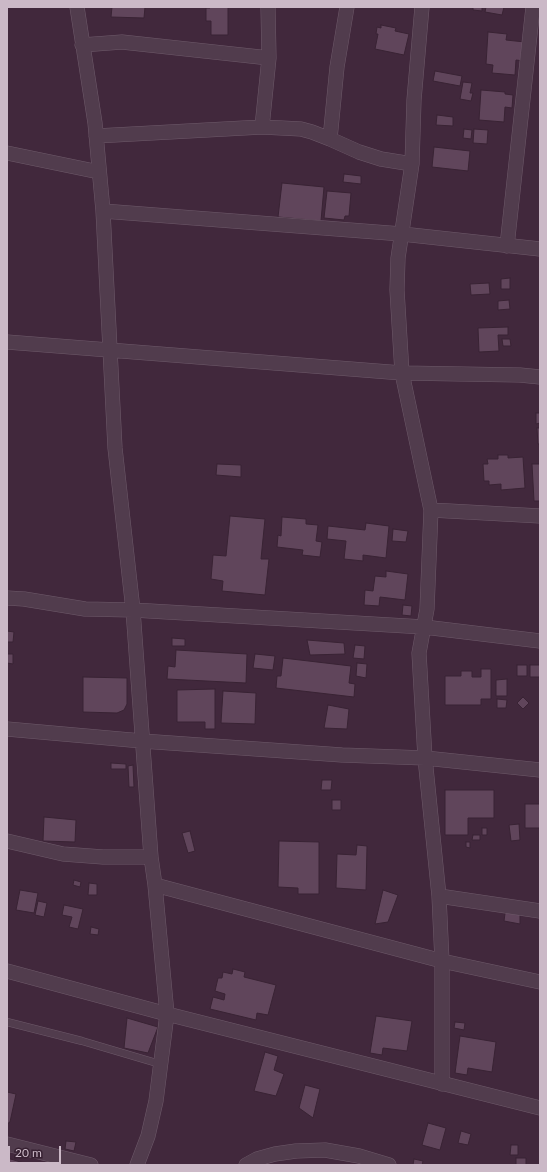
<!DOCTYPE html>
<style>
body{margin:0}
#map{position:relative;width:547px;height:1172px;overflow:hidden;background:#41283c;font-family:Lato,sans-serif}
canvas{display:block}
.frame{position:absolute;inset:0;border:8px solid #cbb9c7;pointer-events:none}
.scale{position:absolute;left:8px;top:1146px;width:53px;height:18px;box-sizing:border-box;border:2px solid #cbb9c7;border-top:0;padding-left:5px;font-size:12px;line-height:14px;white-space:nowrap;color:#cbb9c7;-webkit-text-stroke:3px #372132;paint-order:stroke}
</style>
<div id="map">
<canvas width="547" height="1172"></canvas>
<div class="frame"></div>
<div class="scale">20 m</div>
</div>
<script>
const ctx = document.querySelector('canvas').getContext('2d');
ctx.lineJoin = 'round';
function fillPath(path, color) {
  ctx.fillStyle = color;
  ctx.fill(path, 'evenodd');
}
function shape(rows) {
  const path = new Path2D();
  for (const r of rows) {
    path.moveTo(r[0], r[1]);
    for (let i = 2; i < r.length; i += 2) path.lineTo(r[i], r[i + 1]);
  }
  return path;
}
function strokePath(path, color, width, dash) {
  ctx.strokeStyle = color;
  ctx.lineWidth = width;
  ctx.lineCap = dash ? 'butt' : 'round';
  ctx.setLineDash(dash || []);
  ctx.stroke(path);
}
const building = shape([
 [112,7,145,7,144,18,111,17,112,7],
 [210,7,228,7,228,35,211,35,211,21,206,21,206,8,210,8,210,7],
 [473,7,482,7,482,11,473,10,473,7],
 [486,7,504,7,502,15,485,12,486,7],
 [381,25,396,28,395,31,409,34,404,55,375,49,378,34,376,34,377,27,381,28,381,25],
 [488,32,507,34,506,40,525,42,524,61,516,60,515,75,492,73,493,65,486,64,488,32],
 [435,71,462,76,460,86,433,81,435,71],
 [463,82,472,83,470,93,473,93,471,101,460,99,463,82],
 [481,90,505,92,505,94,513,95,512,108,505,107,504,122,479,120,481,90],
 [437,115,453,117,453,126,436,125,437,115],
 [464,129,472,130,471,139,463,138,464,129],
 [474,129,488,130,487,144,473,143,474,129],
 [434,147,470,151,468,171,432,167,434,147],
 [344,174,361,176,361,184,343,182,344,174],
 [282,183,324,187,321,221,278,217,282,183],
 [327,191,351,193,349,216,345,216,344,220,324,218,327,191],
 [510,278,510,289,501,289,501,279,510,278],
 [489,283,490,294,471,295,470,284,489,283],
 [509,300,510,309,498,310,498,301,509,300],
 [508,327,508,335,498,335,499,351,479,352,478,328,508,327],
 [502,339,510,339,511,346,503,346,502,339],
 [536,413,540,413,540,423,536,424,536,413],
 [537,428,540,428,540,444,538,444,537,428],
 [498,455,508,455,508,458,523,457,525,488,501,490,501,484,489,485,489,481,484,481,483,464,488,464,487,459,498,459,498,455],
 [217,464,241,465,241,477,216,475,217,464],
 [532,464,540,464,540,501,534,501,532,464],
 [230,516,265,519,261,559,269,559,265,595,222,591,223,581,211,579,213,555,226,556,230,516],
 [282,517,306,519,306,524,318,525,316,541,322,542,320,557,302,555,303,550,277,547,278,535,281,536,282,517],
 [366,523,389,526,386,558,363,555,363,561,344,559,346,541,327,539,328,526,365,530,366,523],
 [393,529,408,531,406,542,392,541,393,529],
 [386,571,408,574,405,600,380,597,379,606,364,605,365,590,373,591,375,576,386,577,386,571],
 [403,605,412,606,411,616,402,615,403,605],
 [7,631,14,632,13,642,7,642,7,631],
 [172,638,185,639,185,646,172,646,172,638],
 [307,640,344,643,345,654,310,655,307,640],
 [355,645,365,646,364,659,353,658,355,645],
 [176,650,247,654,246,683,167,679,168,666,175,667,176,650],
 [7,654,13,654,13,664,7,663,7,654],
 [255,654,275,656,273,670,253,668,255,654],
 [283,658,351,666,349,683,355,684,354,697,276,688,277,676,281,676,283,658],
 [357,663,367,664,366,678,356,676,357,663],
 [517,665,527,665,527,676,517,676,517,665],
 [530,665,540,665,540,677,530,677,530,665],
 [481,669,491,669,491,699,481,699,481,705,445,705,445,676,461,676,461,671,472,671,472,677,481,677,481,669],
 [83,677,127,678,127,704,124,710,117,713,83,712,83,677],
 [507,679,507,696,496,696,496,680,507,679],
 [215,689,215,729,205,729,205,722,177,722,177,690,215,689],
 [223,691,256,693,255,724,221,723,223,691],
 [523,697,529,703,523,709,517,703,523,697],
 [497,699,507,700,506,708,497,708,497,699],
 [328,705,349,709,347,729,324,728,328,705],
 [111,763,126,764,126,769,111,769,111,763],
 [133,765,134,787,129,787,128,766,133,765],
 [322,780,332,780,331,790,321,790,322,780],
 [445,790,494,790,494,818,468,818,468,835,445,835,445,790],
 [332,800,341,800,341,810,332,810,332,800],
 [525,804,540,804,540,828,525,828,525,804],
 [44,817,76,820,75,842,43,841,44,817],
 [519,824,520,840,511,841,509,825,519,824],
 [482,828,487,828,487,835,482,835,482,828],
 [190,831,195,851,188,853,182,833,190,831],
 [473,835,480,835,480,840,472,840,473,835],
 [279,841,319,842,319,894,298,894,298,888,278,887,279,841],
 [466,842,470,842,470,848,466,847,466,842],
 [357,845,367,846,366,890,336,888,337,854,356,855,357,845],
 [74,880,81,882,80,887,73,885,74,880],
 [89,883,97,884,97,895,88,895,89,883],
 [20,890,38,893,34,913,16,910,20,890],
 [383,890,398,895,388,922,375,924,383,890],
 [38,901,47,903,44,917,35,915,38,901],
 [64,905,83,909,78,929,69,927,72,917,62,915,64,905],
 [506,906,520,909,520,924,504,921,506,906],
 [91,927,99,929,98,935,90,934,91,927],
 [233,969,245,972,244,977,276,985,268,1015,257,1013,256,1020,210,1009,213,997,224,1000,225,994,215,991,218,978,222,978,223,972,232,974,233,969],
 [376,1016,412,1021,407,1051,383,1048,382,1055,370,1053,376,1016],
 [127,1018,158,1027,148,1053,124,1048,127,1018],
 [455,1022,465,1023,464,1030,454,1028,455,1022],
 [460,1036,496,1042,492,1072,468,1068,467,1075,455,1073,460,1036],
 [265,1052,278,1056,274,1070,284,1074,276,1096,254,1091,265,1052],
 [305,1085,320,1089,313,1118,299,1108,305,1085],
 [7,1092,16,1094,10,1122,7,1124,7,1092],
 [428,1123,446,1128,440,1150,422,1145,428,1123],
 [461,1131,471,1134,468,1145,458,1143,461,1131],
 [66,1141,76,1142,74,1151,65,1149,66,1141],
 [511,1145,518,1145,518,1155,510,1155,511,1145],
 [7,1158,31,1165,7,1165,7,1158],
 [516,1158,526,1158,526,1165,516,1165,516,1158],
 [414,1159,423,1161,422,1165,413,1165,414,1159]
]);
fillPath(building, '#60455b');
strokePath(building, '#392334', 1);
const lane = shape([
 [7,1022,82,1041,160,1064]
]);
const street = shape([
 [77,7,95,123,103,211,115,448,133,610,151,857,155,885,167,1014,156,1101,148,1136,137,1165],
 [422,7,414,100,412,164,398,258,397,290,402,373,431,510,427,609,419,653,425,758,439,896,442,961,442,1084],
 [82,45,122,42,269,58],
 [262,127,301,129,312,132,330,139,359,152,381,159,412,164],
 [96,136,262,127,269,58,268,7],
 [330,139,337,67,347,7],
 [7,153,99,172],
 [103,211,402,234,540,249],
 [507,246,533,7],
 [7,342,402,373,520,375,540,377],
 [431,510,540,516],
 [7,598,24,599,85,609,133,610,424,627,540,641],
 [7,729,142,741,342,755,425,758,540,770],
 [7,841,63,854,103,857,151,857],
 [155,885,442,961,540,982],
 [439,896,540,911],
 [7,971,167,1014,540,1108],
 [7,1144,91,1165],
 [246,1165,257,1159,275,1154,296,1151,325,1150,359,1156,389,1165]
]);
strokePath(lane, '#6e5a6a', 8);
strokePath(street, '#6e5a6a', 15);
strokePath(lane, '#513c4d', 7);
strokePath(street, '#513c4d', 14);
</script>
